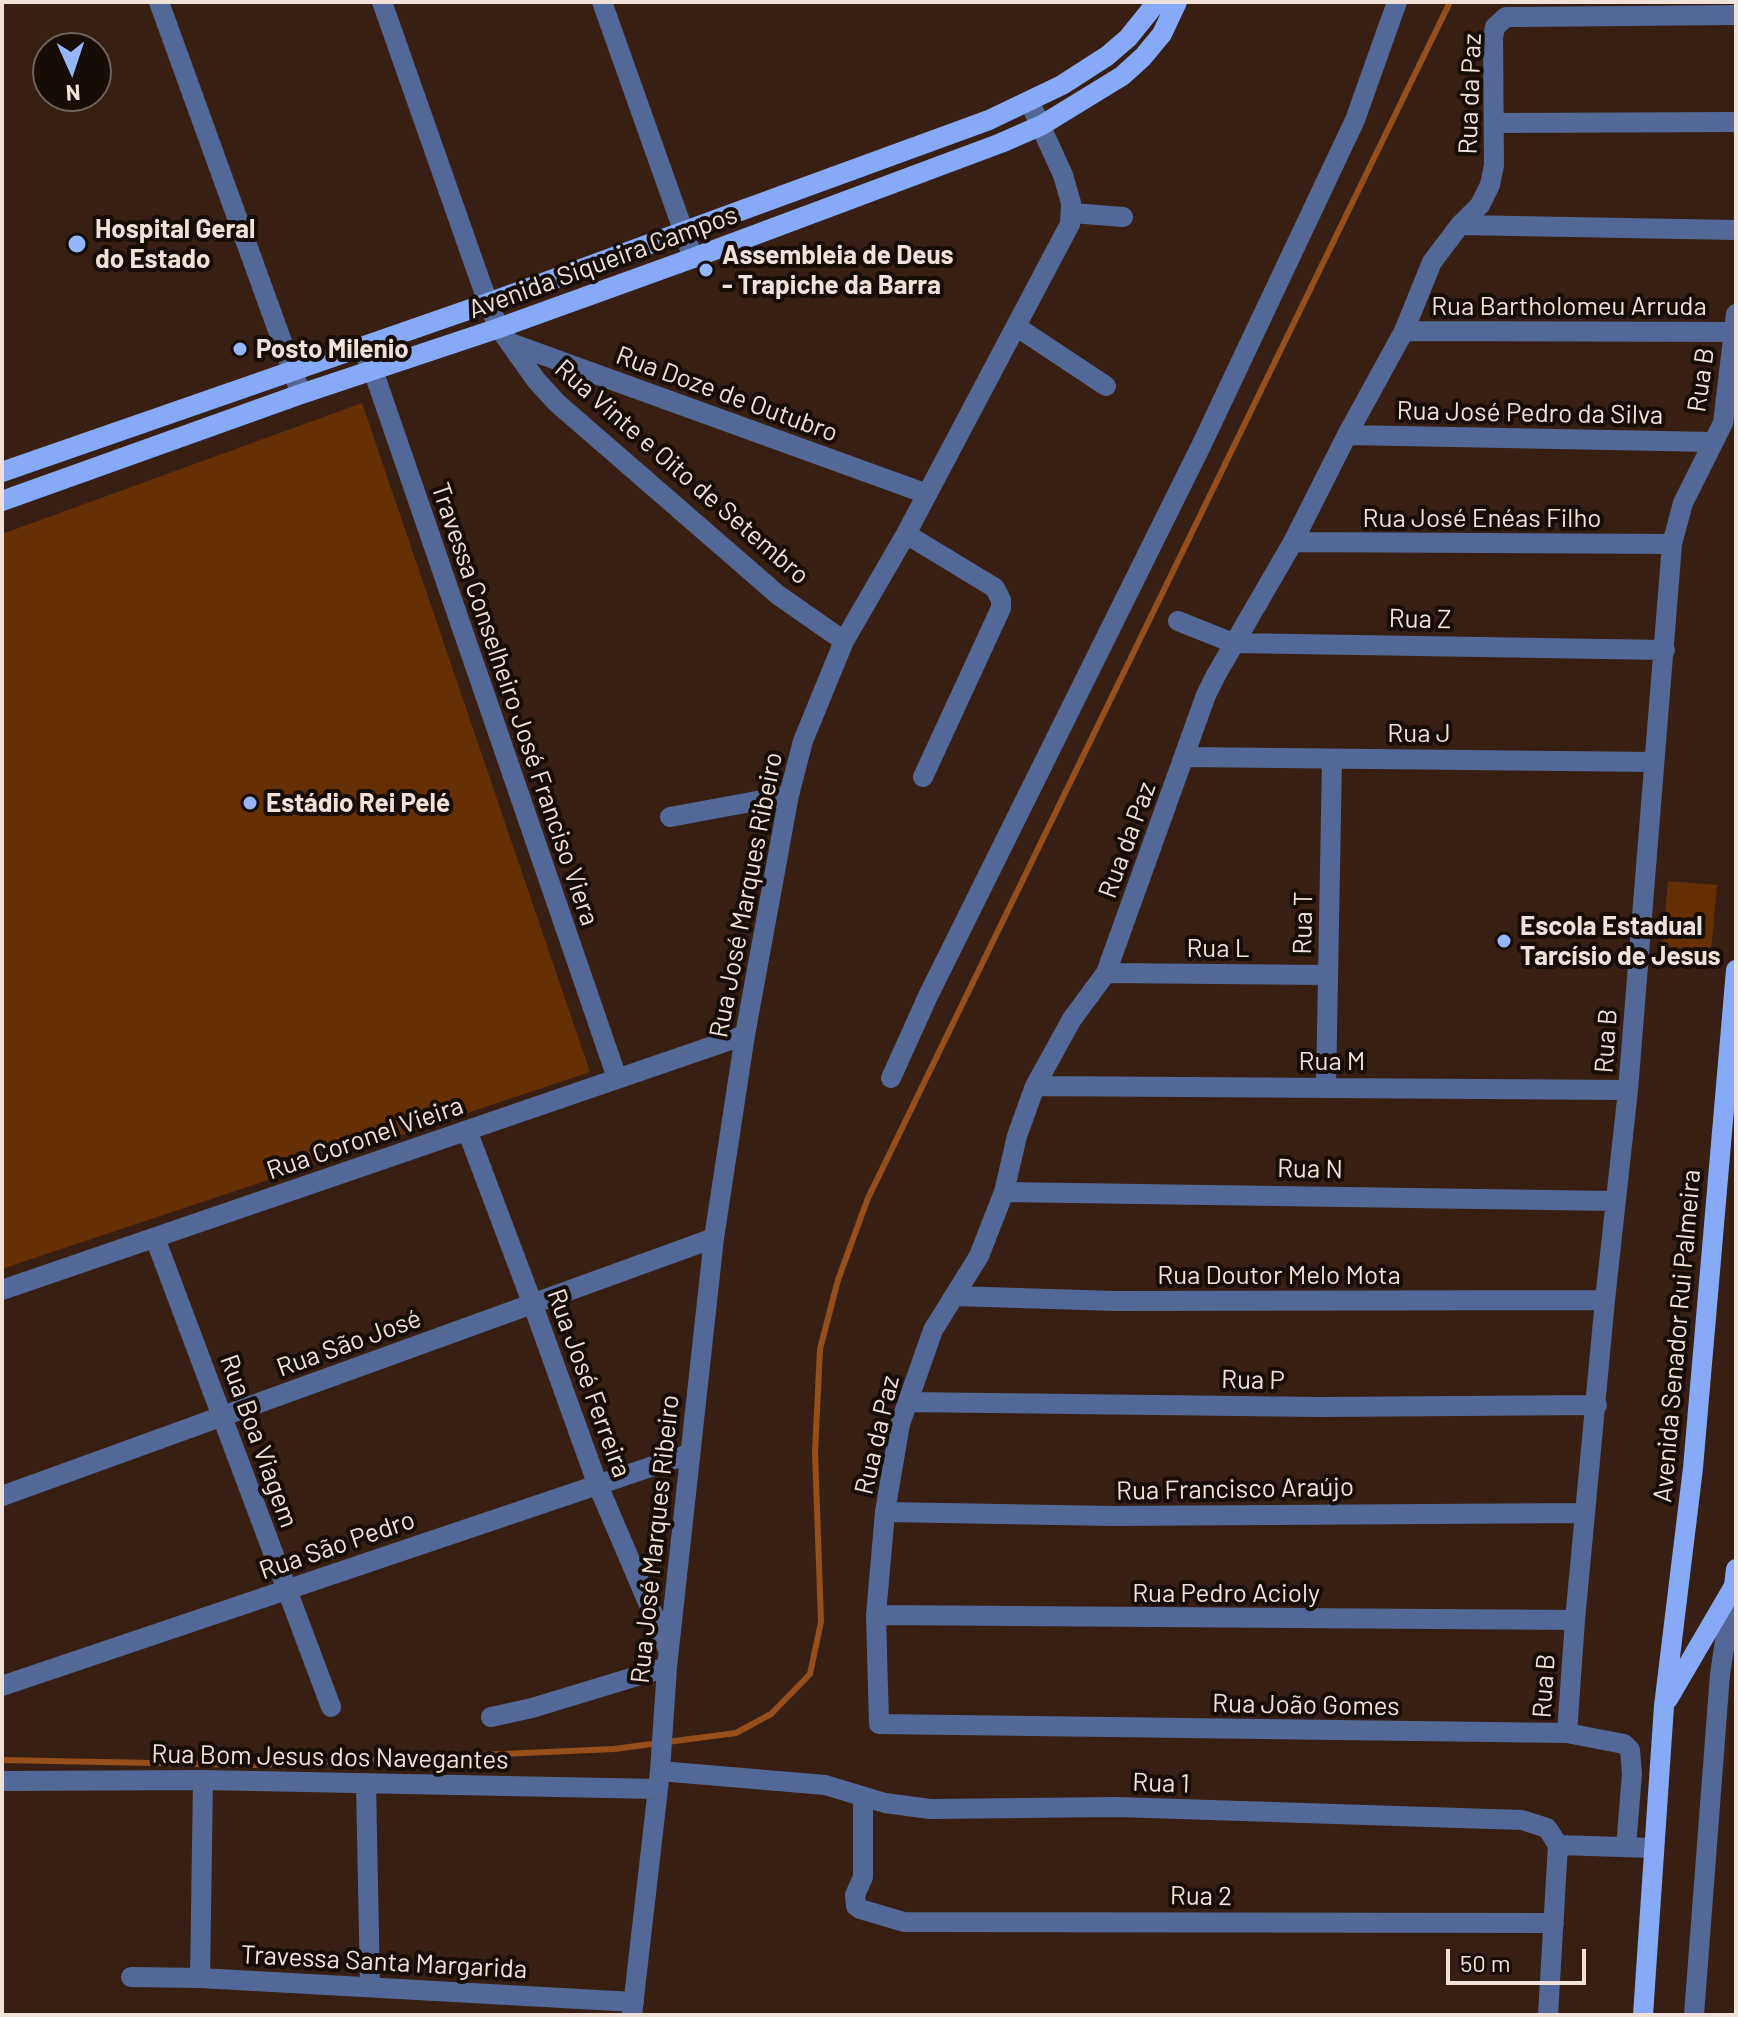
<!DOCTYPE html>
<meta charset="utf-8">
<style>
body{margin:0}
#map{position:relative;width:1738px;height:2017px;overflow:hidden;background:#372013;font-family:Barlow,sans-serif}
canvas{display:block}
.frame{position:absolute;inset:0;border:4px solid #f1e2d9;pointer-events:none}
.north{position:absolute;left:32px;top:32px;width:80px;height:80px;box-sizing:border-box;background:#170d07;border:2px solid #6e625b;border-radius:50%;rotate:177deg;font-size:22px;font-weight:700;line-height:32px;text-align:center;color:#f1e2d9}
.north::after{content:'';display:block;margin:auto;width:28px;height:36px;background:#95b6fd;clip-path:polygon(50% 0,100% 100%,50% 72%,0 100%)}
.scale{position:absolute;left:1446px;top:1949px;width:140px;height:36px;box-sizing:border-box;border:4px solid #f1e2d9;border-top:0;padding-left:10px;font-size:24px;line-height:28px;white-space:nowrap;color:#f1e2d9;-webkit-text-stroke:6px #170d07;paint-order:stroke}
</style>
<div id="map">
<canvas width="1738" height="2017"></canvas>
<div class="frame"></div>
<div class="north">N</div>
<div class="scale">50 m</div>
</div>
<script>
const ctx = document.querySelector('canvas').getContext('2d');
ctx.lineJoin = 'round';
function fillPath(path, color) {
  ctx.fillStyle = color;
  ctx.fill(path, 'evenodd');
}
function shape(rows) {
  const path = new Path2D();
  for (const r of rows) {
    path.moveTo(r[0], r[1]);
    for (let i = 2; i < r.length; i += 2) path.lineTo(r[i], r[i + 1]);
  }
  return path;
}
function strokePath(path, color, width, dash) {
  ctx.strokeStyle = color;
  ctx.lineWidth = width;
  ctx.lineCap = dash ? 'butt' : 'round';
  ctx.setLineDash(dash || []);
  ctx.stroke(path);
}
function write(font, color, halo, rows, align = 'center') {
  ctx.font = font + ' Barlow,sans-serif';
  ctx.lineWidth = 8;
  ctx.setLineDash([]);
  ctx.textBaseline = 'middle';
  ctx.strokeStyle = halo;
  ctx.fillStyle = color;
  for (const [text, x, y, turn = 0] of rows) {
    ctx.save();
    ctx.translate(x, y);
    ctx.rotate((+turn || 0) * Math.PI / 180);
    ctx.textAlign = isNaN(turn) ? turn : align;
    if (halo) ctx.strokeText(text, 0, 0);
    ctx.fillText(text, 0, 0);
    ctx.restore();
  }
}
fillPath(shape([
 [362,403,590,1072,2,1269,2,534],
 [1668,881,1717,885,1710,963,1661,960]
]), '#662f04');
strokePath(shape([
 [2,1760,254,1765,614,1749,736,1733,771,1714,810,1674,821,1622,815,1452,820,1349,838,1280,868,1198,1450,2]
]), '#964e1a', 6);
strokePath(shape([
 [159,2,301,394],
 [382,2,488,303,499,328,536,380,557,403,747,568,778,595,844,641],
 [602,2,693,258],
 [1495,123,1736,122],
 [1072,213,1123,217],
 [1460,225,1736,230],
 [1017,327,1106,386],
 [1404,331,1734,332],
 [510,343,927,494],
 [361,348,373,370,617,1078],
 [1347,435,1713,442],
 [906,534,995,588,1001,600,1001,608,923,777],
 [1293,542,1672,544],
 [1178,621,1233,643,1665,650],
 [1185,757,1653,762],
 [670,817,789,795],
 [1106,973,1328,975],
 [891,1078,928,996,1201,446,1355,120,1397,2],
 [1035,1086,1628,1090],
 [1326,1087,1332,759],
 [467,1130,533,1305,597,1483,667,1647],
 [1004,1192,1615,1201],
 [155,1238,331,1707],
 [2,1290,745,1035],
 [954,1296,1115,1301,1605,1300],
 [907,1402,1320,1407,1597,1405],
 [2,1496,714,1238],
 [885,1512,1114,1516,1585,1513],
 [876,1615,1575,1620],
 [2,1686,689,1454],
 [491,1717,532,1708,667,1667],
 [1567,1733,1575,1620,1605,1300,1628,1090,1672,544,1683,503,1723,423,1736,314],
 [660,1771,825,1785,885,1803,930,1809,1117,1807,1522,1820,1547,1828,1558,1845,1653,1848],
 [2,1781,203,1780,658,1789],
 [366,1783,370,1987],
 [863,1797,863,1877,855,1895,856,1906,860,1909,904,1922,1554,1923],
 [1626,1847,1632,1774,1630,1750,1624,1744,1567,1733,879,1724,876,1615,885,1512,900,1424,933,1330,979,1256,1004,1192,1017,1136,1035,1086,1072,1019,1106,973,1206,695,1216,675,1293,542,1347,435,1404,331,1432,262,1460,225,1480,205,1490,185,1494,165,1493,38,1495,27,1506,17,1518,17,1736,15],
 [131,1977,200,1978,634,2002],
 [200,1978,203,1780],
 [632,2015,660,1771,667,1667,714,1238,745,1035,789,795,803,741,844,641,906,534,1070,224,1071,203,1063,175,1030,103],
 [1548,2015,1558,1845],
 [1694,2015,1720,1674,1733,1589]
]), '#536897', 20);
strokePath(shape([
 [2,472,488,303,989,120,1062,85,1107,56,1128,38,1157,2],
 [2,501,301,394,499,328,693,258,1001,143,1042,125,1122,76,1143,57,1162,34,1177,2],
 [1668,1699,1734,1586,1736,1569],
 [1643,2015,1664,1706,1693,1468,1736,970]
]), '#86aaf7', 20);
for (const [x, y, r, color] of [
 [77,244,10,"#95b6fd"],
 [706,270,8,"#95b6fd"],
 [240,349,8,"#95b6fd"],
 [250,803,8,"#95b6fd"],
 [1504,941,8,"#95b6fd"]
]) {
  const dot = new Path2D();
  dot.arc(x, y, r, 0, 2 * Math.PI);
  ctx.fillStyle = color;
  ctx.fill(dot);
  strokePath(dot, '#170d07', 3);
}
write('26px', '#f1e2d9', '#170d07', [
 ["Rua da Paz",1470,94,-88],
 ["Avenida Siqueira Campos",603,262,-20],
 ["Rua Bartholomeu Arruda",1569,306],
 ["Rua B",1701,380,-82],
 ["Rua Doze de Outubro",727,394,20],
 ["Rua José Pedro da Silva",1530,413,1],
 ["Rua Vinte e Oito de Setembro",682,472,41],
 ["Rua José Enéas Filho",1482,518],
 ["Rua Z",1420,619,1],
 ["Travessa Conselheiro José Franciso Viera",515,704,71],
 ["Rua J",1419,733],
 ["Rua da Paz",1127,840,-70],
 ["Rua José Marques Ribeiro",746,895,-79],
 ["Rua T",1303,923,-89],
 ["Rua L",1218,948],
 ["Rua B",1606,1041,-86],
 ["Rua M",1332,1061],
 ["Rua Coronel Vieira",365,1138,-19],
 ["Rua N",1310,1169,1],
 ["Rua Doutor Melo Mota",1279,1275],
 ["Avenida Senador Rui Palmeira",1677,1336,-85],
 ["Rua São José",349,1343,-20],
 ["Rua P",1253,1380,1],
 ["Rua José Ferreira",589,1383,70],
 ["Rua da Paz",877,1435,-77],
 ["Rua Boa Viagem",259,1441,70],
 ["Rua Francisco Araújo",1235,1489,-1],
 ["Rua José Marques Ribeiro",655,1539,-84],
 ["Rua São Pedro",337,1545,-19],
 ["Rua Pedro Acioly",1226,1593],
 ["Rua B",1544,1686,-86],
 ["Rua João Gomes",1306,1705,1],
 ["Rua Bom Jesus dos Navegantes",330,1757,1],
 ["Rua 1",1161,1783,2],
 ["Rua 2",1201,1896,1],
 ["Travessa Santa Margarida",384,1962,3]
]);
write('bold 26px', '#f1e2d9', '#170d07', [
 ["Hospital Geral",95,229],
 ["do Estado",95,259],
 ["Assembleia de Deus",722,255],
 ["- Trapiche da Barra",722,285],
 ["Posto Milenio",256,349],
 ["Estádio Rei Pelé",266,803],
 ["Escola Estadual",1520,926],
 ["Tarcísio de Jesus",1520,956]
], 'left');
</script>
